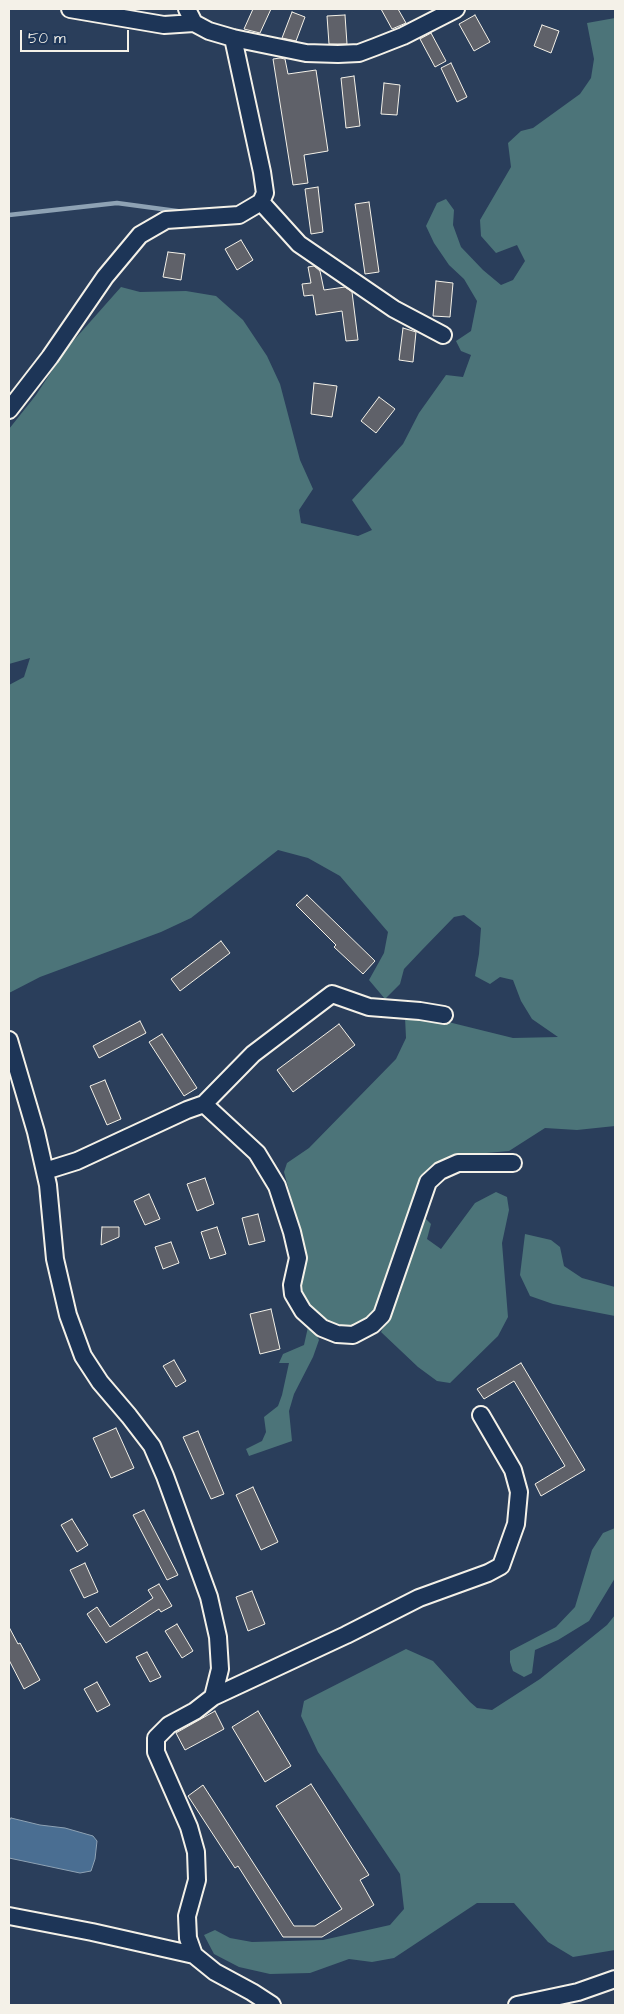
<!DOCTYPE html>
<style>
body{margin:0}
#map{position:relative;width:624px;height:2014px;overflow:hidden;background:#2a3e5b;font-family:"Architects Daughter",sans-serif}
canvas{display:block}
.frame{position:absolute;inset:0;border:10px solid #f4f1e8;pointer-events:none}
.scale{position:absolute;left:20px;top:30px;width:109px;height:22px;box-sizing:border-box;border:2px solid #f4f1e8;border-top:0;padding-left:6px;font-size:15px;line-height:18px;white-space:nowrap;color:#f4f1e8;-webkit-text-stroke:4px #1d3557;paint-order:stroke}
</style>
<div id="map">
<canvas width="624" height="2014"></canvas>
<div class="frame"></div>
<div class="scale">50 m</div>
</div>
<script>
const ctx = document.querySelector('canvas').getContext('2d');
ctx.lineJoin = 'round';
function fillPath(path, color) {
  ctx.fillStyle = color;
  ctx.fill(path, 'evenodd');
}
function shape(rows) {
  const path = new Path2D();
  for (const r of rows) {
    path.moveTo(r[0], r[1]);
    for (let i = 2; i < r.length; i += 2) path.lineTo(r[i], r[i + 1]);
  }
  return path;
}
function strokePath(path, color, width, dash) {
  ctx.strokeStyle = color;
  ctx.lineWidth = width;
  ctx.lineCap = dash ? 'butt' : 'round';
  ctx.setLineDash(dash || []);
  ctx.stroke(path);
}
fillPath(shape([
 [615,18,615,1126,577,1130,545,1128,509,1151,453,1156,444,1161,377,1310,355,1326,333,1325,316,1317,302,1299,300,1282,305,1268,299,1227,284,1172,287,1163,309,1148,396,1059,406,1038,405,1017,424,1016,513,1038,558,1037,532,1019,521,1001,513,980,500,977,490,984,475,976,479,954,481,928,464,915,454,917,421,951,404,969,400,984,385,999,369,980,384,953,388,932,340,876,308,858,278,850,191,918,161,932,40,977,9,993,9,685,24,677,30,658,9,664,9,429,36,395,67,348,121,287,140,292,186,291,216,296,243,320,267,356,280,384,300,460,313,489,299,510,301,523,358,536,372,530,352,500,403,444,419,413,446,375,463,377,471,355,461,351,456,341,471,331,477,301,464,279,449,265,434,243,426,226,437,203,446,199,454,210,453,225,461,247,483,270,501,285,513,280,525,261,517,245,496,253,481,236,480,220,511,167,508,143,521,131,533,128,580,94,591,78,594,59,587,23],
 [496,1192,507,1197,509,1210,502,1243,508,1317,498,1336,450,1383,437,1381,418,1367,381,1332,400,1294,423,1216,431,1224,427,1239,441,1249,475,1203],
 [525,1234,551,1240,560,1247,564,1266,582,1278,615,1287,615,1316,553,1304,530,1296,520,1275],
 [308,1327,315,1331,319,1340,313,1357,294,1394,289,1411,292,1441,249,1456,246,1449,262,1441,266,1432,264,1417,278,1406,282,1395,289,1363,279,1363,283,1354,304,1345],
 [615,1528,615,1578,589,1621,558,1640,535,1650,532,1673,524,1677,513,1671,510,1662,510,1651,556,1627,575,1607,592,1550,603,1533],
 [615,1615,615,1950,573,1957,548,1942,514,1903,477,1903,394,1958,372,1962,349,1959,310,1973,270,1974,239,1967,214,1954,204,1935,215,1930,230,1938,252,1942,323,1940,390,1925,404,1909,400,1874,318,1752,301,1716,304,1701,406,1649,433,1661,470,1702,477,1708,492,1710,540,1679,607,1625]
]), '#4c7479');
const water = shape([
 [11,1818,40,1825,65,1828,93,1836,97,1841,95,1859,91,1871,80,1873,9,1858,9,1821,11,1818]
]);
fillPath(water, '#4a6e92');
strokePath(water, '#8ea2b4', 1);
strokePath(shape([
 [9,215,117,203,184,212]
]), '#8ea2b4', 4.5);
const building = shape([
 [253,9,271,9,260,33,244,29,253,9],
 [381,9,398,9,406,23,392,29,381,9],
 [292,12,305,17,296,41,282,38,292,12],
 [345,15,347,44,329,44,327,16,345,15],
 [475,15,490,42,474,51,459,24,475,15],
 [542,25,559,31,551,53,534,46,542,25],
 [431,33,446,61,435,67,420,39,431,33],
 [280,58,285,59,288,74,316,70,328,151,304,155,308,183,293,185,273,59,280,58],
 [451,63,467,97,457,102,441,68,451,63],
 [354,76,360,126,346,128,341,78,354,76],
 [384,83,400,85,397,115,381,114,384,83],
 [318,187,323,232,311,234,305,189,318,187],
 [369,202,379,272,365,274,355,204,369,202],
 [241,240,253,260,237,270,225,249,241,240],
 [168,252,185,254,181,280,163,277,168,252],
 [314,266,320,271,324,290,345,287,352,292,358,340,346,341,342,311,316,315,313,295,304,296,302,284,311,283,308,267,314,266],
 [436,281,453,283,450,317,433,316,436,281],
 [403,328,416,332,413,362,399,360,403,328],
 [314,383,337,386,332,417,311,414,314,383],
 [379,397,395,409,376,433,361,421,379,397],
 [307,895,375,961,363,974,334,947,336,945,296,905,307,895],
 [221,941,230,953,180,991,171,979,221,941],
 [140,1021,146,1033,99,1058,93,1046,140,1021],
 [339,1024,355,1045,293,1092,277,1070,339,1024],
 [162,1034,197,1088,184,1096,149,1042,162,1034],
 [105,1080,121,1119,107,1125,90,1086,105,1080],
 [205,1178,214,1204,197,1211,187,1184,205,1178],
 [149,1194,160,1219,145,1225,134,1201,149,1194],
 [258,1214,265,1241,249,1245,242,1218,258,1214],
 [102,1227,119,1227,119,1237,101,1245,102,1227],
 [217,1227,226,1254,210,1259,201,1232,217,1227],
 [171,1242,179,1263,163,1269,155,1247,171,1242],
 [271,1309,280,1349,260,1354,250,1314,271,1309],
 [174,1360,186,1381,176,1387,163,1366,174,1360],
 [521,1363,585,1470,541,1496,535,1484,565,1466,514,1381,484,1399,477,1389,521,1363],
 [116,1428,134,1468,111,1478,93,1438,116,1428],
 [198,1431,224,1494,211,1499,183,1437,198,1431],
 [253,1487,278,1542,261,1550,236,1495,253,1487],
 [144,1510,178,1575,167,1580,133,1515,144,1510],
 [72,1519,88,1545,77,1552,61,1525,72,1519],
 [85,1563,98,1592,84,1598,70,1570,85,1563],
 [159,1584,172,1606,161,1612,159,1609,106,1643,87,1614,97,1607,110,1627,153,1598,148,1590,159,1584],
 [252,1591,265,1624,248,1631,236,1597,252,1591],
 [177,1624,193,1651,182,1658,165,1631,177,1624],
 [9,1627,18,1644,20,1643,40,1680,24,1689,9,1660,9,1627],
 [147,1652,161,1677,150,1682,136,1657,147,1652],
 [97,1682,110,1705,97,1712,84,1689,97,1682],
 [215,1711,224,1729,185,1750,176,1733,215,1711],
 [258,1711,291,1766,265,1782,232,1727,258,1711],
 [311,1784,369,1875,360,1880,374,1905,322,1937,283,1937,238,1866,235,1868,188,1796,203,1785,294,1926,315,1926,342,1909,276,1806,311,1784]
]);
fillPath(building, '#5f6169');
strokePath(building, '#f4f1e8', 1);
const minor = shape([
 [70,9,164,25,194,23],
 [187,9,194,23,209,31,233,38,306,53,338,54,359,53,375,47,403,36,456,9],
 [261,202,299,244,394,309,443,335],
 [9,410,50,357,105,277,140,235,166,220,239,215,261,202,265,193,262,172,233,38],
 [9,1040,36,1132,48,1185,55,1259,68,1315,83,1356,100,1382,129,1416,152,1446,165,1476,209,1597,218,1637,220,1669,213,1697,195,1711,169,1725,156,1738,156,1752,189,1827,196,1852,197,1880,187,1916,188,1938,194,1955],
 [204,1104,253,1054,332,994,369,1007,420,1011,444,1015],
 [45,1171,77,1161,187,1110,204,1104,257,1153,277,1186,292,1232,298,1258,292,1285,293,1294,303,1311,322,1328,337,1334,353,1335,372,1325,382,1315,428,1182,440,1171,458,1163,513,1163],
 [213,1697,346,1635,419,1598,488,1573,501,1566,516,1524,519,1492,513,1470,481,1415],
 [9,1916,92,1932,194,1955,215,1972,252,1992,272,2005],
 [517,2005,578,1992,615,1979]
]);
strokePath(minor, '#f4f1e8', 20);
strokePath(minor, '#1d3557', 16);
</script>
